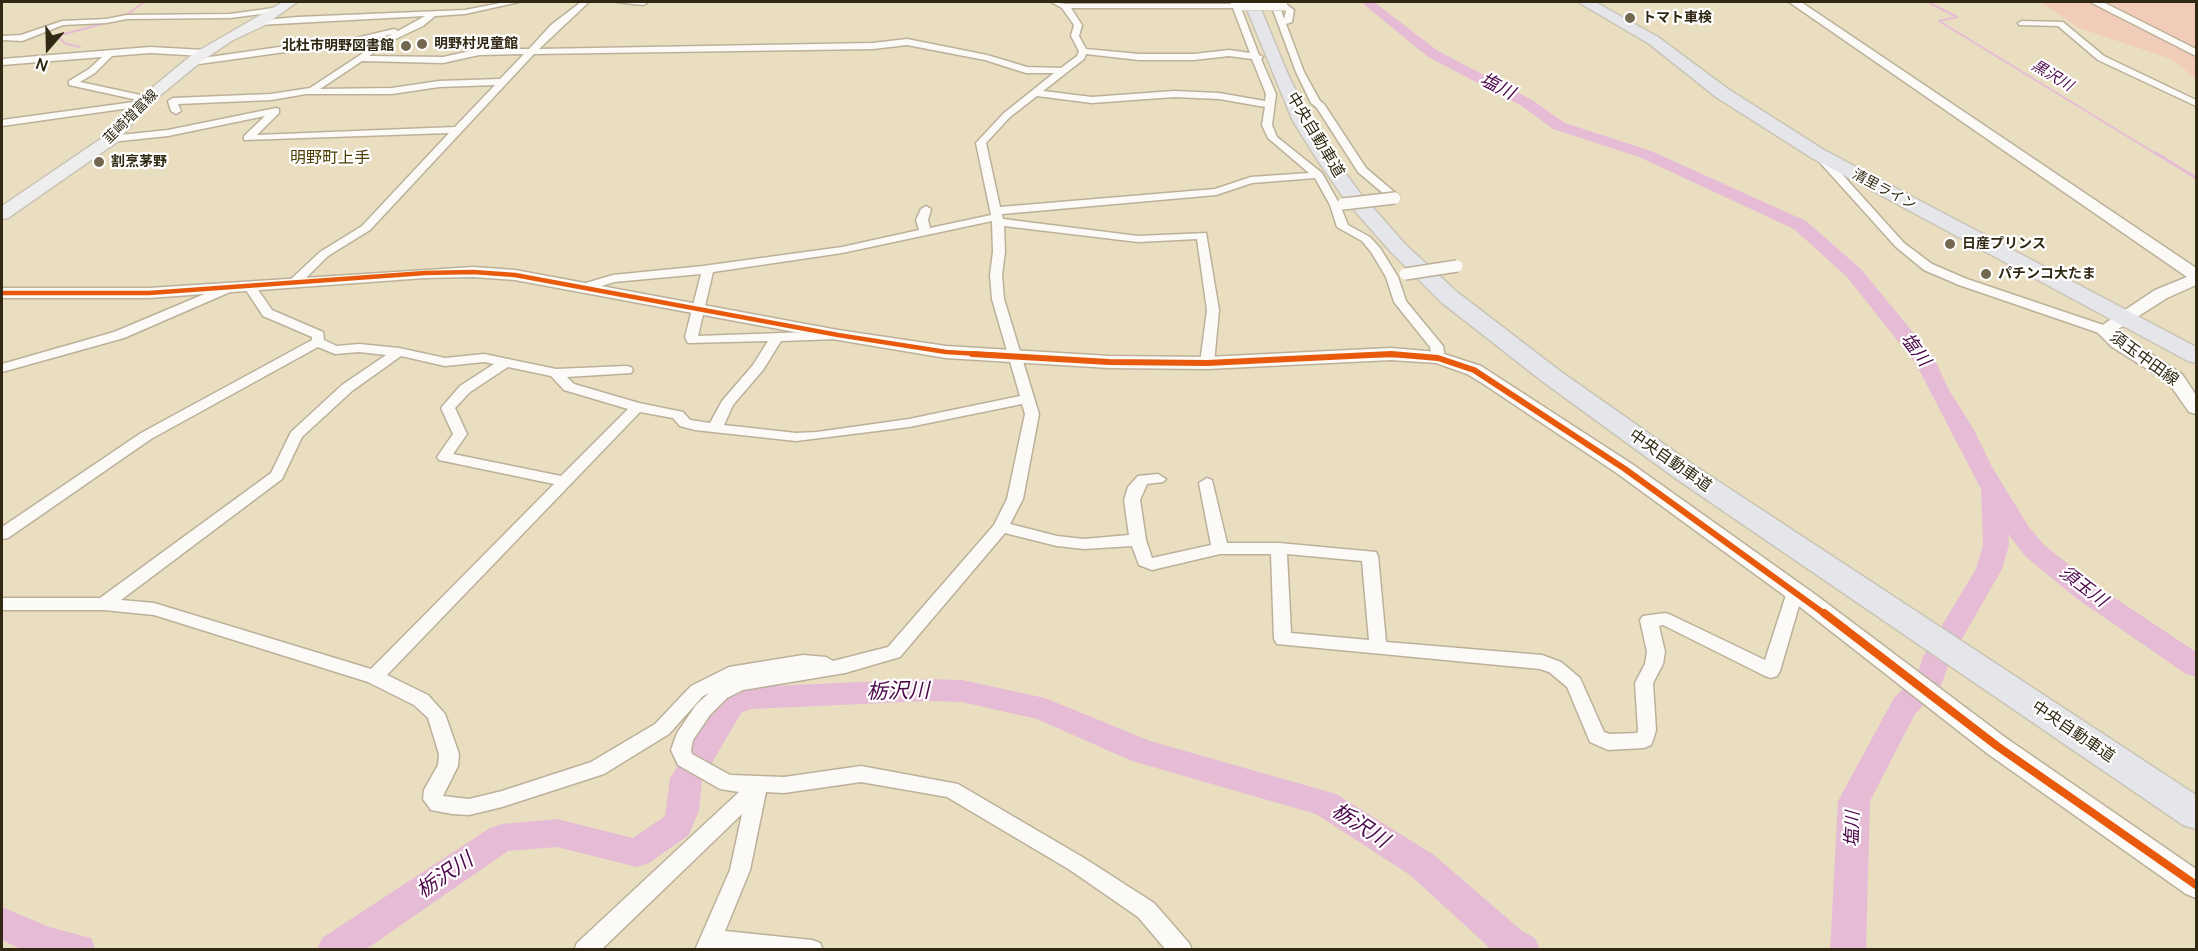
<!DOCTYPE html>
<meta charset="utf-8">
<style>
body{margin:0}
#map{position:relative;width:2198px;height:951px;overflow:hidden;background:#eadec0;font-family:Manrope,sans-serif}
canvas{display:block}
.frame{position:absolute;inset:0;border:3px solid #302812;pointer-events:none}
.north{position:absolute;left:18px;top:18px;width:60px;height:60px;-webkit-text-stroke:4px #fff;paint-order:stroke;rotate:200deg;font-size:16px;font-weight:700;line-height:24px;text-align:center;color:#302812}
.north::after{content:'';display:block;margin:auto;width:21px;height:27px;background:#302812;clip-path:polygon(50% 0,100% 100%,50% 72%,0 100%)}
</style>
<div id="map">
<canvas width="2198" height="951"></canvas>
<div class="frame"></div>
<div class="north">N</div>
</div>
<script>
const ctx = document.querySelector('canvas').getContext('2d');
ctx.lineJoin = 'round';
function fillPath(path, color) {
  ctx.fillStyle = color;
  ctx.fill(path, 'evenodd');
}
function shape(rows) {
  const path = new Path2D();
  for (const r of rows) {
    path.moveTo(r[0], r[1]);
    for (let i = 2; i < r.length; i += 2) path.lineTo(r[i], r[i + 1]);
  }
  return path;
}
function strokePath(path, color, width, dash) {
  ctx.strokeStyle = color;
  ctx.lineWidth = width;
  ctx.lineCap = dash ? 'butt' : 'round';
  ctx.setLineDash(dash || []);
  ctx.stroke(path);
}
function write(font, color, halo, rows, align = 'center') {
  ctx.font = font + ' Manrope,"Noto Sans JP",sans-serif';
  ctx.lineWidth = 4.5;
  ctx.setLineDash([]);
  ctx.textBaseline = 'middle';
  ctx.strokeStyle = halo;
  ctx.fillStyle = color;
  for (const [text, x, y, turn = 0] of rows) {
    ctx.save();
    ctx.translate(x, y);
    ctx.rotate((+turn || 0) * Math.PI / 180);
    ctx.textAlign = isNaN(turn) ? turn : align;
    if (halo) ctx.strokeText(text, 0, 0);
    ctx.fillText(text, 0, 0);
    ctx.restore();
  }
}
fillPath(shape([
 [2040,2,2196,2,2196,79,2171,59,2079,28]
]), '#f1ccb9');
strokePath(shape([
 [1928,2,1957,17,1939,21,2158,155],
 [124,17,144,2],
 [80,47,66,44,57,36,117,20]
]), '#e6bbd6', 2);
strokePath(shape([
 [2156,153,2196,178]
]), '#e6bbd6', 3);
fillPath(shape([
 [1361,2,1374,2,1438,51,1532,100,1565,123,1651,151,1806,221,1861,269,1934,358,1949,390,1974,430,1992,467,2029,527,2044,545,2094,584,2196,652,2196,677,2186,674,2076,598,2026,557,2008,534,2009,545,2002,569,1951,658,1940,688,1915,714,1870,801,1866,950,1830,950,1838,801,1894,698,1917,675,1923,657,1976,569,1983,545,1981,489,1916,364,1847,277,1794,229,1639,157,1553,129,1522,106,1428,57,1361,2],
 [928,679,962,680,1045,698,1150,741,1336,794,1434,855,1522,931,1535,938,1540,950,1492,950,1410,875,1316,814,1132,761,1037,719,962,702,928,701,751,709,741,713,702,780,699,810,689,835,649,863,637,867,557,847,508,851,365,950,317,950,322,938,490,828,502,824,557,819,633,838,665,816,670,778,721,697,749,687,928,679],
 [2,907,49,927,91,938,96,950,23,950,2,940,2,907]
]), '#e6bbd6');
const street = shape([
 [506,2,519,2,465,14,435,16,423,26,389,42,369,56,443,57,479,49,529,49,551,25,581,2,589,2,539,49,873,43,907,39,987,55,1027,67,1061,68,1077,56,1079,51,1071,36,1074,25,1062,8,1051,2,1066,4,1231,4,1230,2,1238,2,1246,4,1246,8,1241,8,1259,55,1263,57,1261,59,1276,94,1272,125,1277,137,1322,173,1340,205,1348,225,1370,237,1380,248,1398,277,1406,301,1443,346,1445,358,1443,361,1433,361,1430,347,1394,302,1386,277,1371,252,1362,241,1337,227,1330,205,1315,178,1252,183,1216,195,1002,214,1003,219,1138,236,1206,233,1219,310,1214,363,1212,366,1202,366,1200,363,1207,310,1197,239,1138,242,1004,226,1005,252,1002,275,1004,299,1039,414,1023,499,1010,524,1057,536,1084,539,1129,535,1124,500,1128,487,1138,476,1158,474,1166,479,1163,482,1147,484,1140,500,1146,540,1152,558,1211,545,1199,483,1207,478,1212,480,1227,543,1279,543,1376,552,1378,556,1386,642,1542,655,1561,662,1580,678,1604,732,1610,734,1637,733,1638,730,1635,683,1645,664,1647,652,1640,620,1643,616,1665,613,1671,615,1765,660,1787,592,1789,588,1801,588,1803,592,1780,671,1777,676,1771,678,1765,676,1663,625,1659,626,1665,652,1663,664,1653,683,1656,730,1653,740,1651,745,1644,748,1608,750,1590,742,1567,687,1549,672,1540,669,1277,644,1274,639,1271,554,1220,554,1152,570,1139,565,1132,546,1084,549,1057,546,1005,533,900,657,845,673,743,690,727,698,710,715,693,740,691,750,692,754,730,775,784,777,861,766,958,784,1084,858,1154,903,1189,943,1192,950,1166,950,1138,917,1070,870,947,797,861,782,784,793,766,792,750,870,725,931,812,940,820,943,823,950,695,950,730,870,742,814,601,950,574,950,577,943,739,792,720,789,678,765,671,750,677,733,696,705,709,693,703,696,669,734,604,774,502,807,469,815,452,814,431,810,423,799,424,790,438,765,439,754,428,718,414,705,368,682,154,615,104,610,2,610,2,598,100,598,271,473,291,432,342,385,386,355,359,352,335,354,318,347,151,439,8,538,2,539,2,527,141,433,312,340,312,337,263,316,244,287,246,284,254,284,272,310,323,332,324,340,337,346,359,344,399,348,445,358,484,354,556,369,626,366,631,367,633,370,631,373,567,377,574,384,639,403,683,412,690,420,710,423,722,401,753,365,768,341,688,343,685,337,701,274,614,282,583,292,577,288,579,285,613,275,703,266,842,247,919,230,916,220,921,209,926,206,931,209,928,220,930,228,991,215,976,143,1004,113,1054,73,1026,73,985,60,907,45,873,49,534,54,370,230,328,256,298,286,294,287,288,283,290,280,320,252,362,226,449,133,244,140,244,136,265,116,168,136,111,142,106,139,111,136,168,130,276,108,279,109,279,113,257,135,455,127,495,85,439,87,392,94,306,94,271,100,178,104,181,111,176,114,171,111,168,101,173,98,271,94,310,88,392,34,343,47,314,48,192,65,189,64,189,60,314,42,343,41,394,29,398,31,425,16,258,25,255,25,255,21,297,17,465,10,506,2],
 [1071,8,1233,8,1250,53,1229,50,1194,54,1139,54,1086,49,1079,36,1082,25,1071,8],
 [524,54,500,79,439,81,392,88,320,89,362,61,443,63,479,55,524,54],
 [1086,54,1139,60,1194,60,1229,56,1252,59,1266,94,1265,101,1219,93,1174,91,1092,97,1043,91,1084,59,1086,54],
 [1037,96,1092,103,1174,97,1219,99,1265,107,1262,125,1268,138,1309,173,1251,177,1215,189,1000,207,986,143,1010,117,1037,96],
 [992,221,993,252,990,275,992,299,1020,396,909,419,817,432,796,433,724,425,733,405,763,370,781,341,838,339,844,335,838,331,698,336,713,272,842,253,992,221],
 [401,356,445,366,484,362,494,364,460,386,441,408,453,434,437,457,439,460,554,484,371,669,154,603,121,600,282,479,302,437,352,391,401,356],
 [508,367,551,376,564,390,628,409,561,476,453,454,467,434,455,408,470,392,508,367],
 [1022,404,1025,414,1007,499,994,525,888,647,833,661,826,657,803,655,729,667,691,686,655,724,591,762,502,791,469,799,443,796,458,766,459,754,445,714,428,695,387,675,640,412,673,418,680,426,695,430,796,441,909,427,1022,404],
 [1287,554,1362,561,1369,640,1291,633,1287,554],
 [616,2,646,2,647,3,643,5,616,2],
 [1270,2,1278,2,1279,6,1286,4,1294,10,1292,22,1286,24,1304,72,1320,101,1324,104,1366,168,1399,196,1399,200,1391,200,1358,172,1317,108,1311,103,1296,72,1270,2],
 [1280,7,1286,11,1284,19,1280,7],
 [281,7,285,9,284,11,230,18,127,19,106,23,63,25,22,41,2,40,2,36,21,35,62,21,106,19,127,15,230,14,281,7],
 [2022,21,2063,22,2104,56,2196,100,2196,106,2098,60,2058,26,2019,25,2018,23,2022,21],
 [150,47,204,50,208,53,204,56,150,53,112,56,95,73,80,82,150,97,152,99,147,102,69,85,69,81,89,69,102,57,2,65,2,59,150,47],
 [141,101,146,104,144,106,2,126,2,120,141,101],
 [1818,151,1822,152,1904,243,1932,264,1967,279,2109,327,2110,330,2104,334,2099,333,1959,285,1924,270,1896,247,1814,156,1813,154,1818,151],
 [226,285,232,289,230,292,124,338,2,372,2,364,114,332,226,285]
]);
const secondary = shape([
 [1789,2,1801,2,2196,268,2196,285,2167,298,2115,331,2182,374,2196,395,2196,414,2189,412,2168,382,2112,347,2095,330,2155,290,2187,277,1789,2],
 [2090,2,2103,2,2196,49,2196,56,2090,2],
 [473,267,515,270,838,330,946,346,1109,356,1207,357,1391,348,1438,352,1481,366,1632,464,1816,595,2006,738,2196,869,2196,898,2186,894,1988,754,1800,607,1618,474,1482,383,1467,374,1436,363,1391,360,1207,369,1109,368,946,358,838,340,515,280,473,277,425,278,149,298,2,298,2,288,149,288,473,267]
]);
const primary = shape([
 [283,2,297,2,263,26,233,40,203,60,146,107,117,142,8,218,2,219,2,206,105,136,136,101,193,54,283,2]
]);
const highway = shape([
 [1244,2,1258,2,1289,77,1311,121,1335,159,1360,193,1405,244,1457,292,1560,371,1695,466,2196,795,2196,829,2183,825,1675,478,1542,381,1441,302,1391,252,1346,201,1318,161,1293,121,1244,2],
 [1578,2,1595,2,1658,37,1728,89,1824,150,2196,347,2196,363,2188,361,1812,158,1716,97,1648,43,1578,2]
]);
strokePath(street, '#bbb19a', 3);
strokePath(secondary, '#bbb19a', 3);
strokePath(primary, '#cac4b5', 3);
strokePath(highway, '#cac4b5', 3);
fillPath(street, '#fcfaf6');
fillPath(secondary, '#fcfaf6');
fillPath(primary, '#eee');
fillPath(highway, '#e5e6ea');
const streetBridgeFar1 = shape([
 [1244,6,1283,6]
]);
const streetBridge = shape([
 [1343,204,1395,198],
 [1405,274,1457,266]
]);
strokePath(streetBridgeFar1, '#bbb19a', 10, []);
strokePath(streetBridge, '#bbb19a', 14, []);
strokePath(streetBridgeFar1, '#fcfaf6', 9);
strokePath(streetBridge, '#fcfaf6', 11);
strokePath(shape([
 [2,293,149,293,425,273,473,272,515,275,838,335,946,352,997,355],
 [1368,355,1404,355]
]), '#e8590c', 4.5);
strokePath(shape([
 [972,354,1109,362,1207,363,1391,354,1438,358,1474,370,1625,469,1826,615]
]), '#e8590c', 6);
strokePath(shape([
 [1824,613,1997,746,2196,885]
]), '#e8590c', 8);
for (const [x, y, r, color] of [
 [1630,18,6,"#71684f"],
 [422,44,6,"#71684f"],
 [406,46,6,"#71684f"],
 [99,162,6,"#71684f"],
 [1950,244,6,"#71684f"],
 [1986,274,6,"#71684f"]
]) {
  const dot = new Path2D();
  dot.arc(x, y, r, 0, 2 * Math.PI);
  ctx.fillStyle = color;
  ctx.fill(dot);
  strokePath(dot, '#fff', 2);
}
write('bold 14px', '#302812', '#fff', [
 ["トマト車検",1642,18],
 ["明野村児童館",434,44],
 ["北杜市明野図書館",394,46,"right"],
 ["割烹茅野",111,162],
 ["日産プリンス",1962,244],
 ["パチンコ大たま",1998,274]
], 'left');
write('14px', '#302812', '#fff', [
 ["韮崎増富線",131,117,-45],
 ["清里ライン",1884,190,28]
]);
write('italic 15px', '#4d084b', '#fff', [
 ["黒沢川",2052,76,31]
]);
write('16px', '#302812', '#fff', [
 ["中央自動車道",1315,135,59],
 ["須玉中田線",2144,359,36],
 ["中央自動車道",1670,461,35],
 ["中央自動車道",2073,732,34]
]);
write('16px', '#4e3d02', '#fff', [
 ["明野町上手",330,159]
]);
write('italic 18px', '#4d084b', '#fff', [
 ["塩川",1497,87,27],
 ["塩川",1915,350,53],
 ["須玉川",2083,587,37],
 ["塩川",1853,829,-88]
]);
write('italic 21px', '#4d084b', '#fff', [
 ["栃沢川",898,692,-1],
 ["栃沢川",1360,826,33],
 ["栃沢川",445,876,-34]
]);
</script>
